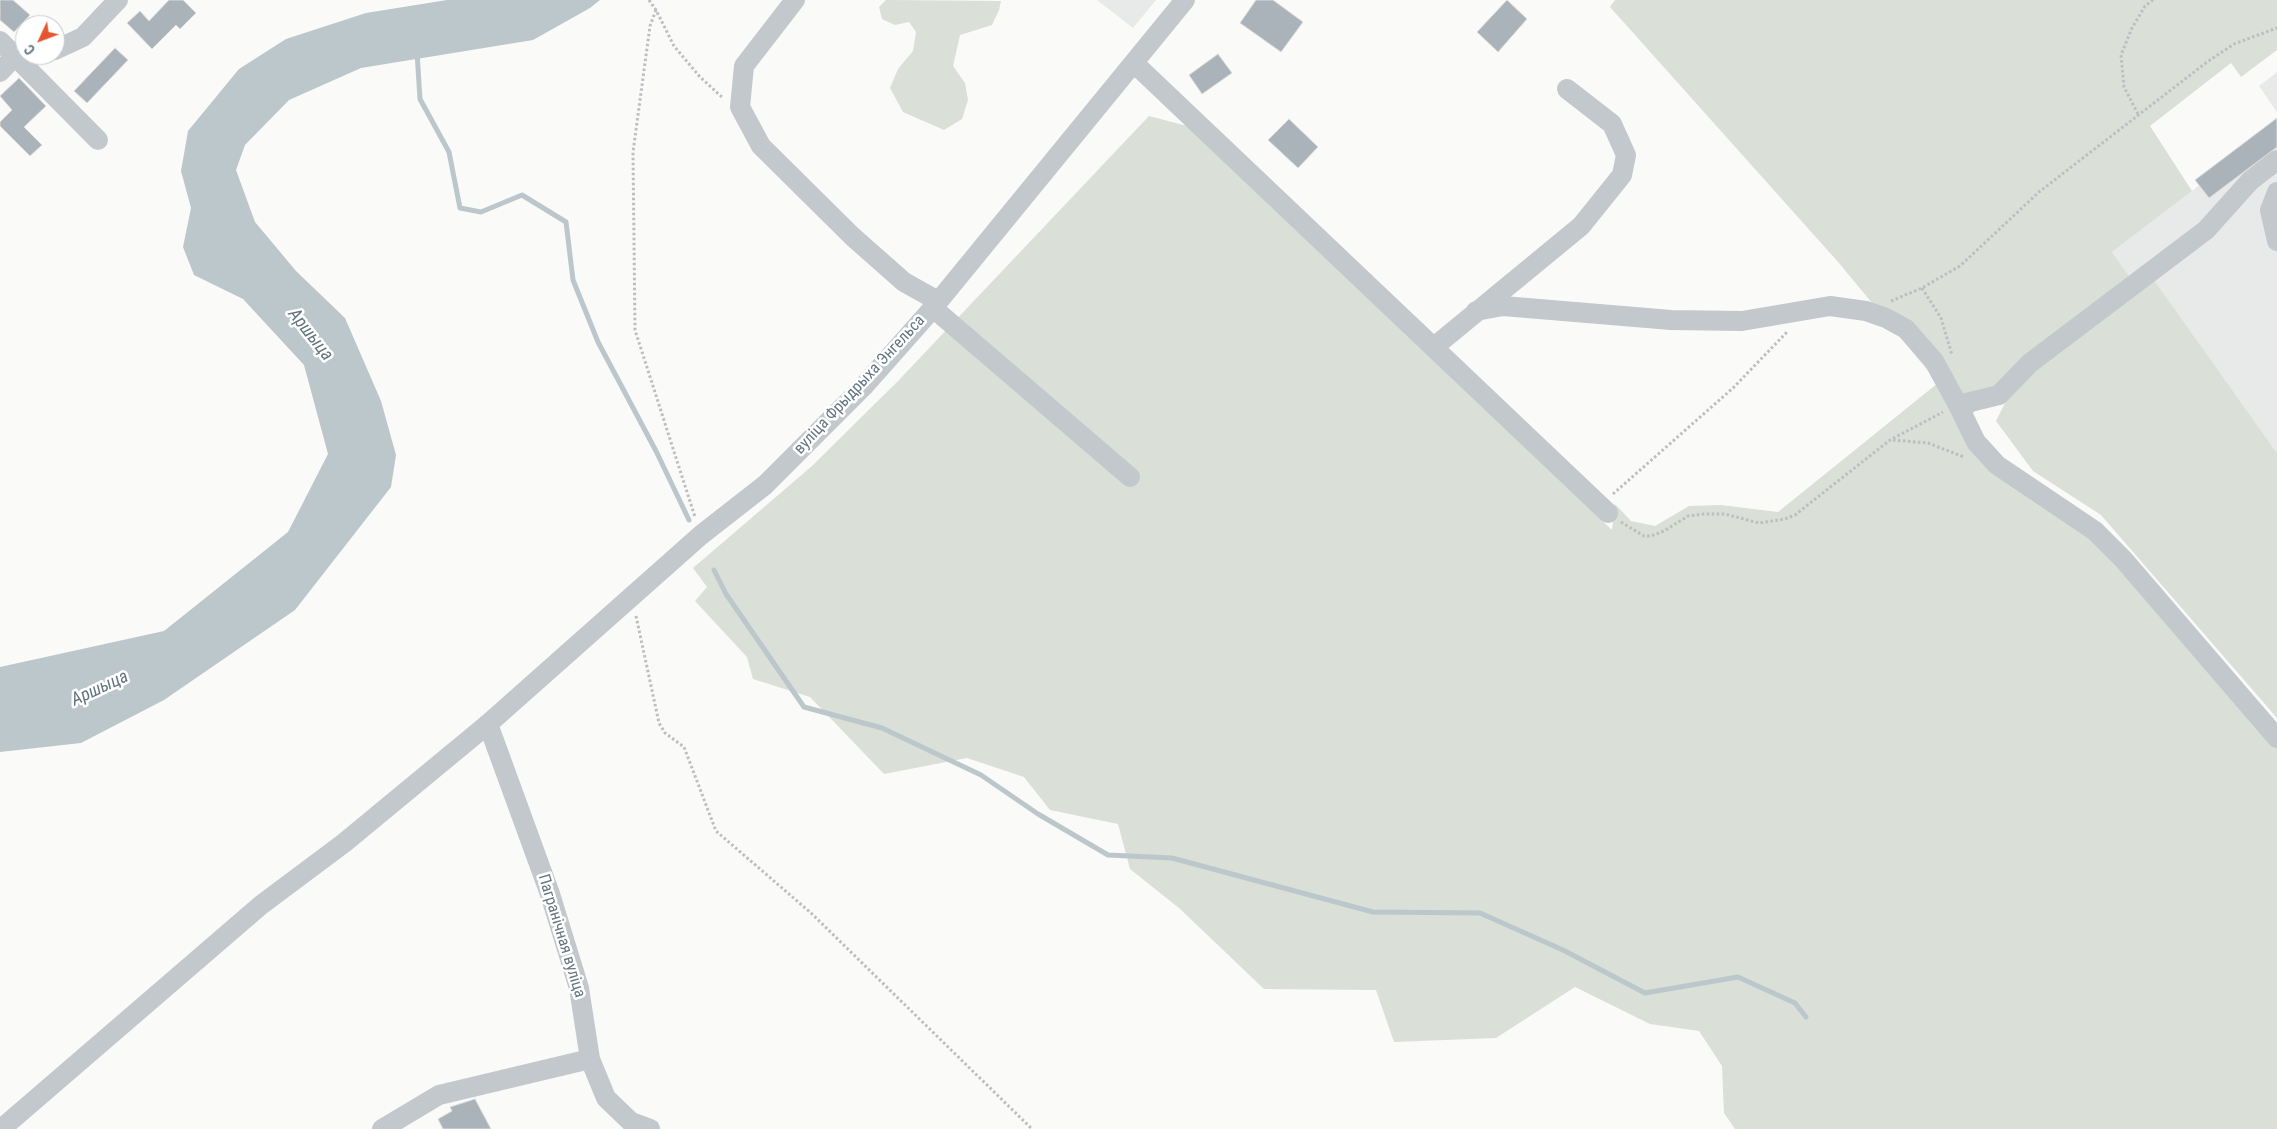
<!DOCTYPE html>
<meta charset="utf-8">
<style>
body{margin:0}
#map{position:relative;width:2277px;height:1129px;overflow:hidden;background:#fafaf8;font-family:"Roboto Condensed",sans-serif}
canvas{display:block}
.north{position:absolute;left:15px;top:15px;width:50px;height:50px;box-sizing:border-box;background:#fff;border:1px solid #c1c8cd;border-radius:50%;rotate:227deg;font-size:14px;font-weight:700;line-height:20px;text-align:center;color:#657683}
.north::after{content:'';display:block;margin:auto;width:18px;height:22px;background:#e4572e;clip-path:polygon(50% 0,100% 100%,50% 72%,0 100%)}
</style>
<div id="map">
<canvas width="2277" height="1129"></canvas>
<div class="north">С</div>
</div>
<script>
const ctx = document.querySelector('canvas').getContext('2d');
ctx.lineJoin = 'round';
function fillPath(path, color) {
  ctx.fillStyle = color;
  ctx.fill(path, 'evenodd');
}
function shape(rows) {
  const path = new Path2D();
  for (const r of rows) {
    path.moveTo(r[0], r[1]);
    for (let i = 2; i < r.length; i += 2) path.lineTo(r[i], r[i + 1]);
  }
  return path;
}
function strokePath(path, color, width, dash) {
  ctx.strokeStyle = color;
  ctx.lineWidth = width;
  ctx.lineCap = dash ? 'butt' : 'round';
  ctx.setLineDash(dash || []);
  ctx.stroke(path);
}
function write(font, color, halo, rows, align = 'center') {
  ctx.font = font + ' "Roboto Condensed",sans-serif';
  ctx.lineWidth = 5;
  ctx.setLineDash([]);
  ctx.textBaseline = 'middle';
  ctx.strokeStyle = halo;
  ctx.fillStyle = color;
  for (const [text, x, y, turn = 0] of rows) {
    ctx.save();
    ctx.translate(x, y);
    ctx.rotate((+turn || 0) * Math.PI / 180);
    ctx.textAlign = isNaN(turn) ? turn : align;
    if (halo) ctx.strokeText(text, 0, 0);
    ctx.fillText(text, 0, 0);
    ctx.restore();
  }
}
fillPath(shape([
 [1097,0,1156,0,1133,28],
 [2277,72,2277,112,2259,86],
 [2277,126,2277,453,2151,276,2139,281,2129,276,2112,252]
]), '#e8e9e9');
fillPath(shape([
 [886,0,1001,1,999,10,992,25,960,35,953,66,965,83,968,100,962,119,944,130,903,112,890,88,898,69,913,51,916,32,909,22,895,25,882,19,879,7],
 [1615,0,2277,0,2277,50,2241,77,2231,63,2150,126,2192,191,2112,252,2129,276,2026,355,1966,421,2013,475,2090,528,2277,748,2277,1129,1735,1129,1724,1113,1722,1066,1699,1031,1650,1024,1575,987,1496,1038,1394,1042,1376,990,1264,989,1179,908,1130,869,1118,824,1050,810,1024,777,967,758,884,774,810,697,753,679,747,657,695,601,707,587,693,568,812,466,898,381,1149,116,1187,126,1612,530,1615,504,1631,521,1655,526,1689,506,1721,505,1778,512,1938,383,1839,263,1610,7],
 [2154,280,2277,453,2277,718,2101,515,2033,471,1996,421,2009,395,2038,364]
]), '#dadfd7');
fillPath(shape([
 [447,0,600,0,590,8,533,40,361,68,289,100,245,145,236,170,255,222,296,271,345,318,381,401,396,455,391,487,295,610,164,700,81,743,0,752,0,667,164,631,288,532,328,454,304,365,243,299,194,275,183,247,191,208,181,171,188,131,239,69,286,39,366,13]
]), '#bbc7cb');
strokePath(shape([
 [417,52,420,99,449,152,460,208,481,212,522,195,566,222,573,280,598,342,656,451,689,520],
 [714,570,726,594,804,707,882,728,981,775,1038,814,1108,855,1172,858,1373,912,1480,913,1563,950,1645,993,1738,977,1795,1003,1806,1017]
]), '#bbc7cb', 5);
const building = shape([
 [0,0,13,0,30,15,14,32,0,20,0,0],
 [169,0,183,0,196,13,180,29,176,25,152,49,127,23,140,11,149,21,169,0],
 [1256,0,1273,0,1303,22,1281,52,1240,23,1256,0],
 [1507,0,1527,19,1498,52,1477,32,1507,0],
 [115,48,128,60,87,103,74,91,115,48],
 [1218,54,1232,73,1202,94,1189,75,1218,54],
 [19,78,46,106,24,127,42,145,30,156,0,126,0,122,12,110,0,96,19,78],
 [2277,118,2277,147,2209,198,2195,180,2277,118],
 [1289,119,1318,147,1298,168,1268,140,1289,119],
 [475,1099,491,1129,443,1129,438,1119,452,1111,450,1107,475,1099]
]);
fillPath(building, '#aab3b9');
strokePath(building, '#dcdcda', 1);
strokePath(shape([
 [649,0,656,10,674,46,700,77,723,98],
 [656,10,650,26,633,152,635,330,695,517],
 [2138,114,2124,87,2121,55,2132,28,2145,6,2153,0],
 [1922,288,1941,318,1952,355],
 [1891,301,1922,288,1960,266,2039,192,2207,62,2234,44,2277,28],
 [1893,440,1928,443,1964,457],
 [1613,494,1733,388,1788,331],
 [1621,522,1644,536,1651,536,1664,531,1688,516,1704,514,1725,514,1759,523,1785,519,1795,515,1890,440,1943,412],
 [636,616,659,723,665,733,684,747,716,831,811,913,1032,1129]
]), '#bbbfc2', 3, [2.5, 2.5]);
strokePath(shape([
 [795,0,744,66,740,107,761,146,853,237,904,282,938,301],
 [0,41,98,140],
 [55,50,83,37,118,0],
 [1134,63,1608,513],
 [0,72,14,57,26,55],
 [2277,160,2250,181,2206,230,2030,363,1999,395,1958,405,1976,442,1997,465,2095,531,2123,559,2277,738],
 [2277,192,2270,210,2277,241],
 [933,308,1130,477],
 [1476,311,1503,306,1671,320,1742,321,1830,306,1866,311,1886,318,1906,329,1934,361,1958,405],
 [1434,347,1581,226,1622,175,1626,155,1612,124,1567,89],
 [488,724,550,894,579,988,590,1059,606,1098,631,1122,650,1129],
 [1,1129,261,905,344,843,488,724,701,535,765,485,863,387,933,308,1185,0],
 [382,1129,439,1095,590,1059]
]), '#c3c8cc', 20);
write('16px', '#657683', '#fff', [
 ["вуліца Фрыдрыха Энгельса",860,385,-47],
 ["Пагранічная вуліца",561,936,73]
]);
write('italic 18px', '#60757c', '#fff', [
 ["Аршыца",310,335,52],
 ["Аршыца",100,689,-25]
]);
</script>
